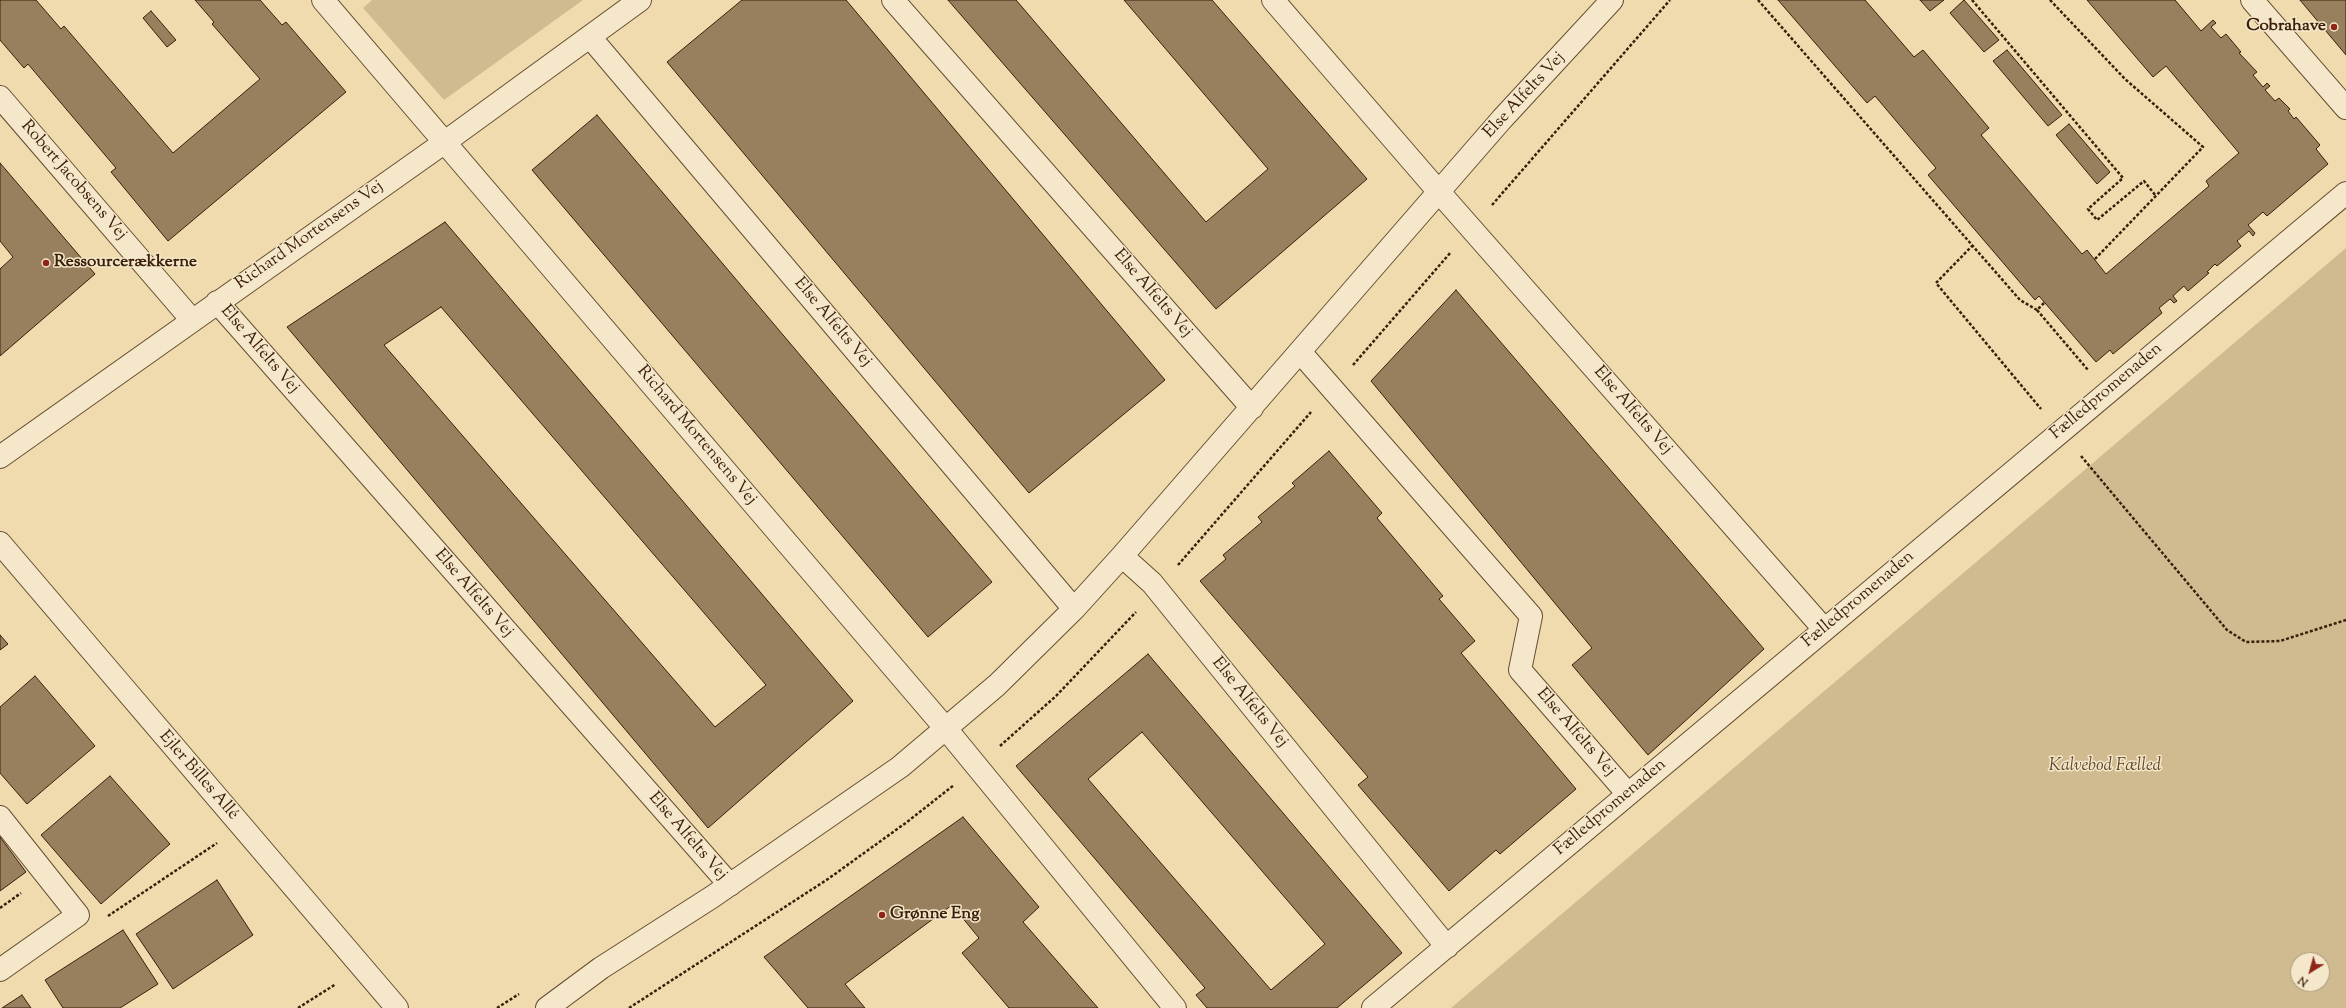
<!DOCTYPE html>
<meta charset="utf-8">
<style>
body{margin:0}
#map{position:relative;width:2346px;height:1008px;overflow:hidden;background:#efdbad;font-family:"Sorts Mill Goudy",serif}
canvas{display:block}
.north{position:absolute;left:2290px;top:952px;width:40px;height:40px;box-sizing:border-box;background:#f5e8ca;border:1px solid #aa977d;border-radius:50%;rotate:217deg;font-size:11px;font-weight:700;line-height:16px;text-align:center;color:#3a1e0a}
.north::after{content:'';display:block;margin:auto;width:14px;height:18px;background:#8f2418;clip-path:polygon(50% 0,100% 100%,50% 72%,0 100%)}
</style>
<div id="map">
<canvas width="2346" height="1008"></canvas>
<div class="north">N</div>
</div>
<script>
const ctx = document.querySelector('canvas').getContext('2d');
ctx.lineJoin = 'round';
function fillPath(path, color) {
  ctx.fillStyle = color;
  ctx.fill(path, 'evenodd');
}
function shape(rows) {
  const path = new Path2D();
  for (const r of rows) {
    path.moveTo(r[0], r[1]);
    for (let i = 2; i < r.length; i += 2) path.lineTo(r[i], r[i + 1]);
  }
  return path;
}
function strokePath(path, color, width, dash) {
  ctx.strokeStyle = color;
  ctx.lineWidth = width;
  ctx.lineCap = dash ? 'butt' : 'round';
  ctx.setLineDash(dash || []);
  ctx.stroke(path);
}
function write(font, color, halo, rows, align = 'center') {
  ctx.font = font + ' "Sorts Mill Goudy",serif';
  ctx.lineWidth = 3;
  ctx.setLineDash([]);
  ctx.textBaseline = 'middle';
  ctx.strokeStyle = halo;
  ctx.fillStyle = color;
  for (const [text, x, y, turn = 0] of rows) {
    ctx.save();
    ctx.translate(x, y);
    ctx.rotate((+turn || 0) * Math.PI / 180);
    ctx.textAlign = isNaN(turn) ? turn : align;
    if (halo) ctx.strokeText(text, 0, 0);
    ctx.fillText(text, 0, 0);
    ctx.restore();
  }
}
fillPath(shape([
 [372,0,583,0,444,100,363,8],
 [2346,248,2346,1008,1451,1008],
 [2298,960,2322,960,2322,984,2298,984]
]), '#d0bb91');
const building = shape([
 [0,0,36,0,61,29,64,26,173,153,260,79,212,24,214,22,195,0,260,0,282,25,286,22,346,92,168,241,111,172,116,168,28,64,24,68,0,40,0,0],
 [742,0,846,0,1165,380,1029,493,667,62,742,0],
 [948,0,1016,0,1206,222,1268,169,1124,0,1212,0,1367,179,1216,309,948,0],
 [1778,0,1865,0,1914,57,1923,50,1989,128,1981,135,2082,254,2087,250,2106,274,2209,186,2206,181,2239,153,2166,66,2153,77,2087,0,2175,0,2201,31,2213,20,2216,23,2211,27,2221,38,2226,34,2241,52,2239,53,2257,72,2253,75,2263,87,2267,83,2270,86,2265,90,2275,101,2279,98,2290,109,2288,111,2294,119,2296,117,2320,145,2316,149,2328,164,2267,216,2263,212,2248,225,2255,233,2253,236,2249,231,2237,241,2241,246,2217,266,2215,264,2207,272,2209,273,2188,291,2184,286,2173,296,2177,301,2174,303,2170,299,2159,308,2162,313,2113,354,2110,350,2096,362,2039,296,2035,300,1928,175,1936,168,1875,96,1867,103,1778,0],
 [1920,0,1944,0,1930,11,1920,0],
 [1964,0,1999,40,1984,52,1950,13,1964,0],
 [2300,0,2346,0,2346,55,2300,0],
 [151,11,176,40,167,47,143,18,151,11],
 [2007,50,2062,115,2048,126,1993,61,2007,50],
 [597,115,992,582,928,637,532,170,597,115],
 [2069,124,2110,172,2097,184,2056,135,2069,124],
 [0,163,95,274,0,356,0,269,13,257,0,241,0,163],
 [445,222,853,701,708,828,287,327,445,222],
 [441,307,766,685,715,727,384,345,441,307],
 [1456,290,1764,649,1648,755,1572,665,1592,648,1371,381,1456,290],
 [1329,451,1382,513,1377,518,1443,596,1439,599,1475,641,1461,653,1576,789,1500,854,1496,850,1449,891,1358,785,1368,777,1200,581,1226,559,1223,555,1262,522,1258,517,1295,486,1292,483,1329,451],
 [0,635,8,644,0,650,0,635],
 [1148,654,1402,953,1337,1008,1207,1008,1196,995,1205,988,1016,766,1148,654],
 [1142,732,1325,944,1271,990,1088,779,1142,732],
 [35,676,95,746,27,804,0,773,0,707,35,676],
 [110,776,170,844,101,904,41,835,110,776],
 [963,817,1039,907,1023,922,1098,1008,1009,1008,962,953,979,938,952,905,845,984,865,1008,808,1008,764,957,963,817],
 [0,837,26,872,0,891,0,837],
 [217,880,253,935,173,989,136,934,217,880],
 [123,930,158,984,120,1008,63,1008,45,980,123,930],
 [22,995,31,1008,2,1008,22,995]
]);
fillPath(building, '#98805f');
strokePath(building, '#3a1e0a', 1);
const street = shape([
 [323,0,947,730,1175,1008],
 [893,0,1252,408],
 [1273,0,1439,192,1824,629],
 [2252,0,2346,108],
 [590,37,1074,609],
 [0,97,192,320],
 [217,302,730,885],
 [1301,353,1531,616,1520,670,1628,794],
 [0,457,445,142,640,0],
 [0,543,397,1008],
 [1122,556,1152,583,1447,947],
 [0,817,78,915,0,970],
 [547,1008,601,968,712,897,900,767,997,685,1074,609,1122,556,1502,119,1612,0],
 [1373,1008,2346,193]
]);
strokePath(street, '#674d33', 24);
strokePath(shape([
 [1758,0,2020,300,2037,310],
 [1972,0,2123,178,2088,209,2097,220,2144,181,2156,196],
 [2050,0,2125,79,2203,147,2095,259],
 [1492,205,1670,0],
 [1973,245,1936,283,2041,409],
 [2044,303,2037,310,2088,370],
 [1353,365,1451,252],
 [2081,456,2227,630,2246,642,2280,641,2346,620],
 [1178,565,1311,412],
 [1000,746,1056,696,1136,612],
 [0,908,21,893],
 [108,916,217,843],
 [298,1008,336,984],
 [497,1008,519,994],
 [629,1008,828,879,907,822,954,785]
]), '#3a1e0a', 2.5, [3, 2]);
strokePath(street, '#f5e8ca', 22);
for (const [x, y, r, color] of [
 [2334,27,4,"#8f2418"],
 [46,263,4,"#8f2418"],
 [882,915,4,"#8f2418"]
]) {
  const dot = new Path2D();
  dot.arc(x, y, r, 0, 2 * Math.PI);
  ctx.fillStyle = color;
  ctx.fill(dot);
  strokePath(dot, '#f5e8ca', 1.5);
}
write('bold 17px', '#3a1e0a', '#f5e8ca', [
 ["Cobrahave",2326,27,"right"],
 ["Ressourcerækkerne",54,263],
 ["Grønne Eng",890,915]
], 'left');
write('17px', '#3a1e0a', '#f5e8ca', [
 ["Else Alfelts Vej",1525,96,-47],
 ["Robert Jacobsens Vej",73,181,49],
 ["Richard Mortensens Vej",310,236,-35],
 ["Else Alfelts Vej",1152,294,49],
 ["Else Alfelts Vej",832,323,50],
 ["Else Alfelts Vej",259,350,49],
 ["Fælledpromenaden",2107,392,-40],
 ["Else Alfelts Vej",1632,411,49],
 ["Richard Mortensens Vej",696,436,50],
 ["Else Alfelts Vej",473,594,49],
 ["Fælledpromenaden",1859,600,-40],
 ["Else Alfelts Vej",1249,703,51],
 ["Else Alfelts Vej",1575,733,49],
 ["Ejler Billes Allé",198,776,49],
 ["Fælledpromenaden",1611,808,-40],
 ["Else Alfelts Vej",687,837,49]
]);
write('italic 17px', '#60452c', '#f5e8ca', [
 ["Kalvebod Fælled",2105,767]
]);
</script>
